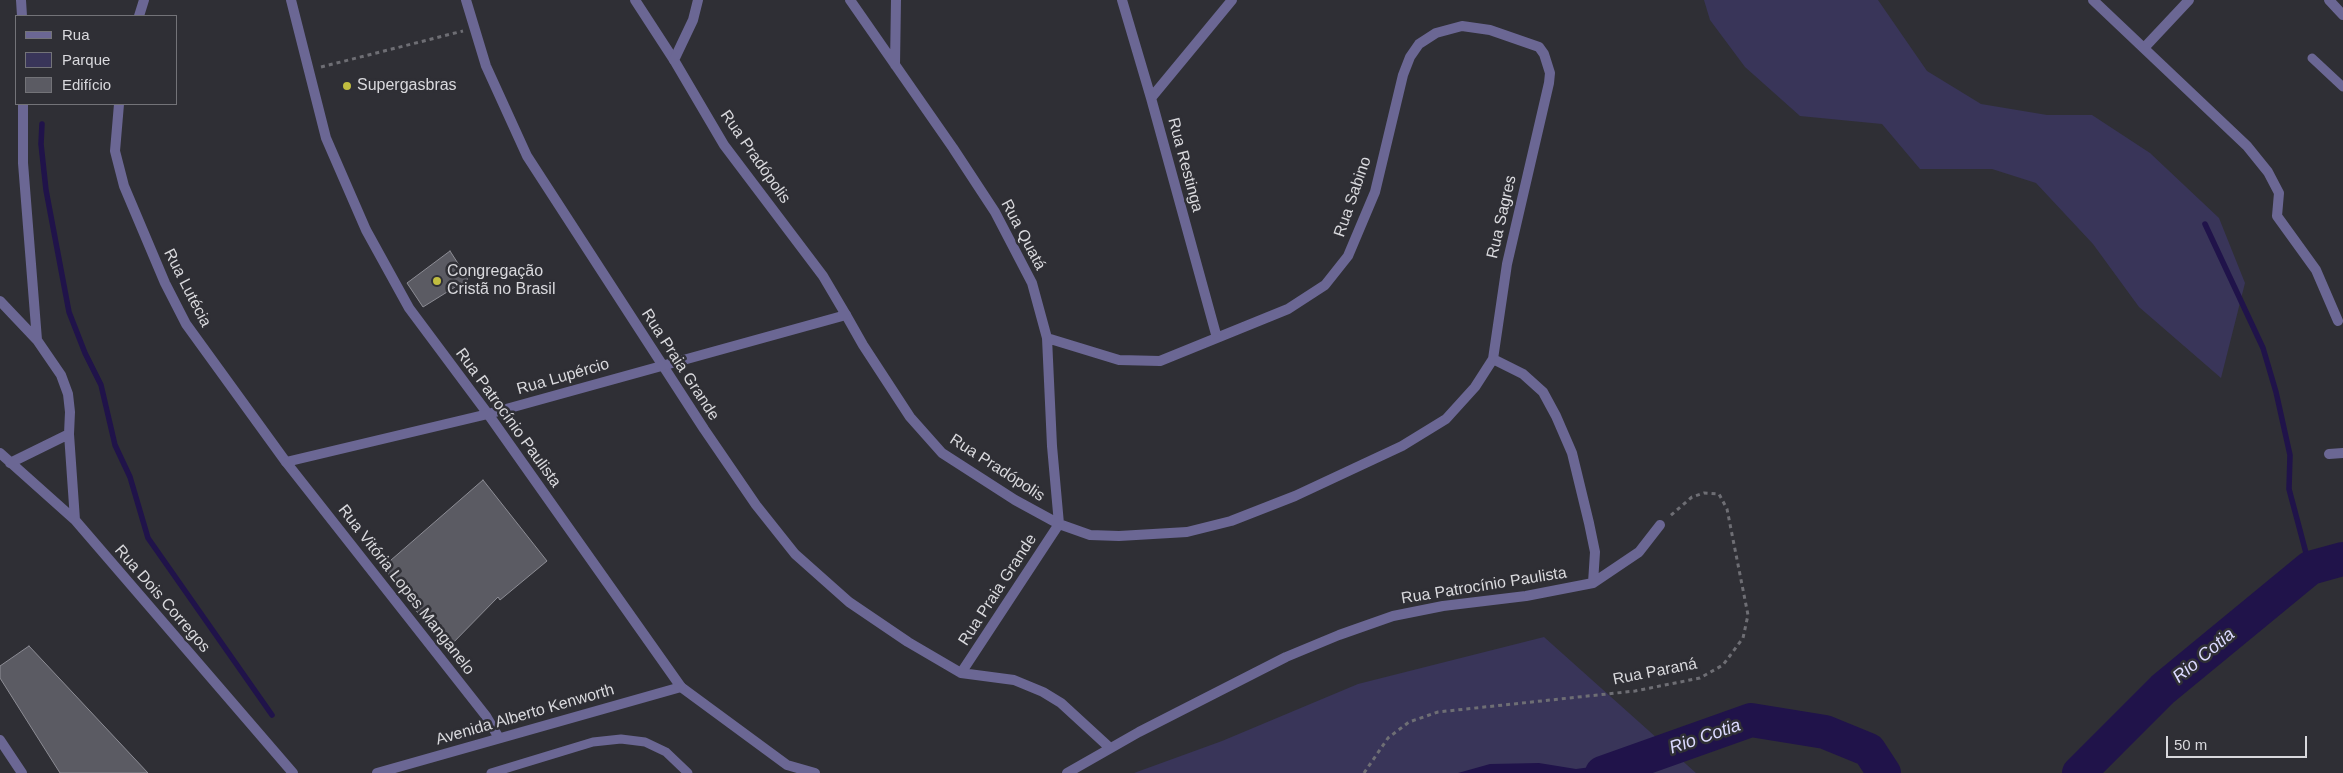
<!DOCTYPE html>
<meta charset="utf-8">
<style>
body{margin:0}
#map{position:relative;width:2343px;height:773px;overflow:hidden;background:#2f2f35;font-family:Helvetica,sans-serif}
canvas{display:block}
.legend{position:absolute;left:15px;top:15px;width:162px;height:90px;box-sizing:border-box;background:#2f2f35;border:1px solid #737378;margin:0;padding:6px 9px;list-style:none;font-size:15px;color:#d9d9dd}
.legend li{display:flex;align-items:center;gap:10px;height:25px}
.legend b{width:25px;border:1px solid #737378}
.scale{position:absolute;left:2166px;top:736px;width:141px;height:22px;box-sizing:border-box;border:2px solid #d9d9dd;border-top:0;padding-left:6px;font-size:15px;line-height:18px;white-space:nowrap;color:#d9d9dd;-webkit-text-stroke:4px #2f2f35;paint-order:stroke}
</style>
<div id="map">
<canvas width="2343" height="773"></canvas>
<ul class="legend">
<li><b style="height:6px;background:#6b6794"></b>Rua</li>
<li><b style="height:14px;background:#393559"></b>Parque</li>
<li><b style="height:14px;background:#5b5b63"></b>Edifício</li>
</ul>
<div class="scale">50 m</div>
</div>
<script>
const ctx = document.querySelector('canvas').getContext('2d');
ctx.lineJoin = 'round';
function fillPath(path, color) {
  ctx.fillStyle = color;
  ctx.fill(path, 'evenodd');
}
function shape(rows) {
  const path = new Path2D();
  for (const r of rows) {
    path.moveTo(r[0], r[1]);
    for (let i = 2; i < r.length; i += 2) path.lineTo(r[i], r[i + 1]);
  }
  return path;
}
function strokePath(path, color, width, dash) {
  ctx.strokeStyle = color;
  ctx.lineWidth = width;
  ctx.lineCap = dash ? 'butt' : 'round';
  ctx.setLineDash(dash || []);
  ctx.stroke(path);
}
function write(font, color, halo, rows, align = 'center') {
  ctx.font = font + ' Helvetica,sans-serif';
  ctx.lineWidth = 5;
  ctx.setLineDash([]);
  ctx.textBaseline = 'middle';
  ctx.strokeStyle = halo;
  ctx.fillStyle = color;
  for (const [text, x, y, turn = 0] of rows) {
    ctx.save();
    ctx.translate(x, y);
    ctx.rotate((+turn || 0) * Math.PI / 180);
    ctx.textAlign = isNaN(turn) ? turn : align;
    if (halo) ctx.strokeText(text, 0, 0);
    ctx.fillText(text, 0, 0);
    ctx.restore();
  }
}
fillPath(shape([
 [1704,0,1878,0,1927,71,1981,104,2047,115,2092,115,2150,153,2219,218,2245,283,2221,378,2139,307,2093,244,2036,183,1992,169,1920,169,1882,124,1800,116,1745,67,1710,20],
 [1544,637,1696,773,1134,773,1222,741,1358,684]
]), '#393559');
fillPath(shape([
 [1644,760,1635,773,1458,773,1490,764,1539,763,1576,769]
]), '#20134a');
strokePath(shape([
 [42,124,41,144,46,190,69,312,85,353,101,385,115,445,130,477,148,538,272,715],
 [2205,224,2263,348,2276,392,2290,455,2289,489,2310,568]
]), '#20134a', 5.5);
strokePath(shape([
 [1602,773,1751,720,1825,732,1869,750,1884,773],
 [2079,773,2163,689,2310,568,2343,559]
]), '#20134a', 34);
const building = shape([
 [450,251,468,279,423,307,407,283,450,251],
 [483,480,547,561,500,600,498,597,446,650,383,567,483,480],
 [29,646,148,773,60,773,0,678,0,666,29,646]
]);
fillPath(building, '#5b5b63');
strokePath(building, '#8d8d95', 1);
strokePath(shape([
 [321,67,463,31],
 [1364,773,1388,738,1409,722,1438,712,1635,691,1700,678,1723,665,1743,638,1748,615,1727,509,1719,494,1704,493,1692,497,1670,516]
]), '#6e6e74', 3, [4, 4]);
strokePath(shape([
 [2312,58,2343,87],
 [491,773,593,742,621,739,645,742,666,752,688,773]
]), '#6b6794', 9);
strokePath(shape([
 [21,0,22,16],
 [291,0,326,138,366,230,409,308,488,414],
 [466,0,486,66,527,156,704,429,756,505,795,554,849,602,908,642,961,673,1014,680,1043,692,1061,703,1110,748],
 [635,0,674,60],
 [850,0,953,148,995,212,1032,283,1047,338,1052,446,1059,524,961,673],
 [1122,0,1151,98,1217,338],
 [2093,0,2247,146,2268,172,2279,193,2277,216,2316,270,2338,321],
 [139,16,144,0],
 [2144,48,2189,0],
 [895,65,896,0],
 [1151,98,1232,0],
 [23,104,23,163,37,340],
 [119,104,115,151,124,186,165,283,186,324,286,462],
 [0,301,37,340,61,375,68,394,70,412,69,434],
 [846,315,863,345,910,417,942,453,1015,500,1059,524,1090,535,1119,536,1187,532,1231,521,1295,496,1402,446,1446,419,1475,387,1493,359,1507,264,1549,83,1550,73,1544,54,1539,47,1490,30,1462,26,1436,33,1419,44,1410,57,1403,75,1375,192,1348,256,1325,285,1288,309,1160,361,1119,360,1047,338],
 [1493,359,1523,374,1543,392,1556,416,1572,453,1589,523,1595,552,1593,583],
 [0,453,75,520,293,773],
 [2329,454,2343,453],
 [10,463,69,434,75,520],
 [681,687,787,765,815,773],
 [0,740,22,773],
 [1067,773,1139,732,1286,657,1339,635,1393,616,1443,606,1526,596,1593,583,1639,552,1660,525]
]), '#6b6794', 10);
strokePath(shape([
 [2329,0,2343,15],
 [499,738,486,716,286,462,488,414,846,315,823,276,724,145,674,60,693,20,698,0],
 [377,773,681,687,488,414]
]), '#6b6794', 10);
for (const [x, y, r, color] of [
 [347,86,5,"#c1bd40"],
 [437,281,5,"#c1bd40"]
]) {
  const dot = new Path2D();
  dot.arc(x, y, r, 0, 2 * Math.PI);
  ctx.fillStyle = color;
  ctx.fill(dot);
  strokePath(dot, '#2f2f35', 2);
}
write('16px', '#d9d9dd', '#2f2f35', [
 ["Supergasbras",357,86],
 ["Congregação",447,272],
 ["Cristã no Brasil",447,290]
], 'left');
write('16px', '#d9d9dd', '#2f2f35', [
 ["Rua Pradópolis",755,157,55],
 ["Rua Restinga",1185,165,75],
 ["Rua Sabino",1353,197,-71],
 ["Rua Sagres",1502,217,-77],
 ["Rua Quatá",1023,235,62],
 ["Rua Lutécia",187,288,63],
 ["Rua Praia Grande",680,365,57],
 ["Rua Lupércio",563,377,-16],
 ["Rua Patrocínio Paulista",508,418,54],
 ["Rua Pradópolis",997,468,33],
 ["Rua Patrocínio Paulista",1484,586,-9],
 ["Rua Vitória Lopes Manganelo",406,590,52],
 ["Rua Praia Grande",998,590,-57],
 ["Rua Dois Corregos",162,599,49],
 ["Rua Paraná",1655,672,-11],
 ["Avenida Alberto Kenworth",525,715,-16]
]);
write('italic 18px', '#dcdaff', '#2f2f35', [
 ["Rio Cotia",2204,656,-40],
 ["Rio Cotia",1705,737,-19]
]);
</script>
